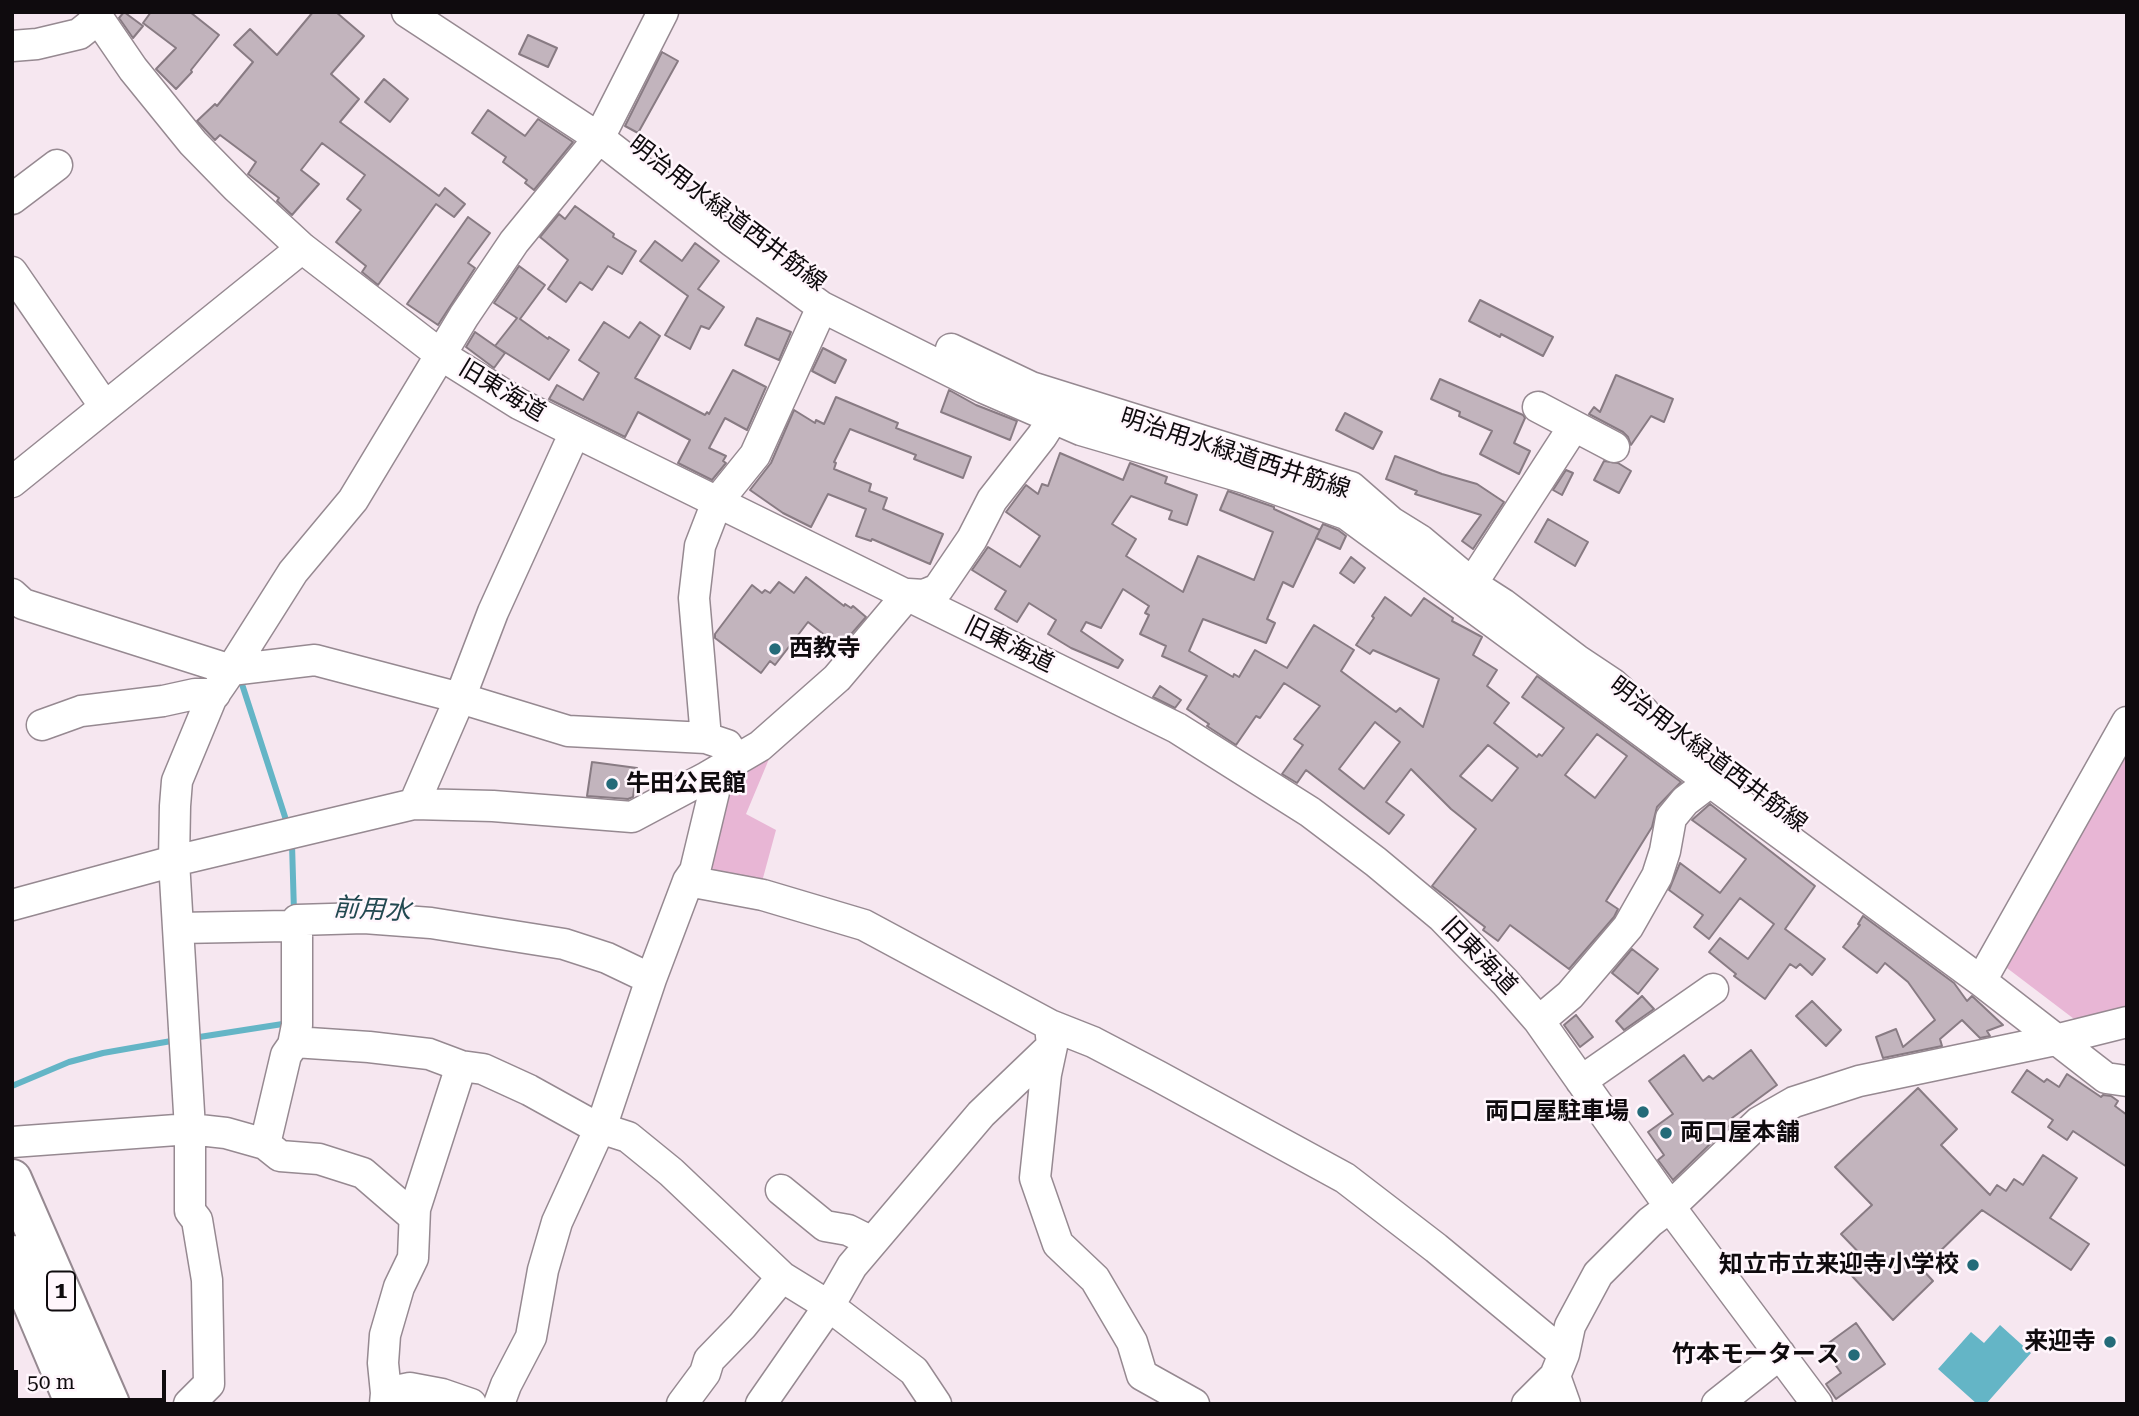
<!DOCTYPE html>
<meta charset="utf-8">
<style>
body{margin:0}
#map{position:relative;width:2139px;height:1416px;overflow:hidden;background:#f6e7f0;font-family:"Roboto Serif",serif}
canvas{display:block}
.frame{position:absolute;inset:0;border:14px solid #0f0b0e;pointer-events:none}
.scale{position:absolute;left:14px;top:1370px;width:152px;height:32px;box-sizing:border-box;border:4px solid #0f0b0e;border-top:0;padding-left:9px;font-size:21px;line-height:24px;white-space:nowrap;color:#0f0b0e;-webkit-text-stroke:5px #fff6fc;paint-order:stroke}
</style>
<div id="map">
<canvas width="2139" height="1416"></canvas>
<div class="frame"></div>
<div class="scale">50 m</div>
</div>
<script>
const ctx = document.querySelector('canvas').getContext('2d');
ctx.lineJoin = 'round';
function fillPath(path, color) {
  ctx.fillStyle = color;
  ctx.fill(path, 'evenodd');
}
function shape(rows) {
  const path = new Path2D();
  for (const r of rows) {
    path.moveTo(r[0], r[1]);
    for (let i = 2; i < r.length; i += 2) path.lineTo(r[i], r[i + 1]);
  }
  return path;
}
function strokePath(path, color, width, dash) {
  ctx.strokeStyle = color;
  ctx.lineWidth = width;
  ctx.lineCap = dash ? 'butt' : 'round';
  ctx.setLineDash(dash || []);
  ctx.stroke(path);
}
function write(font, color, halo, rows, align = 'center') {
  ctx.font = font + ' "Roboto Serif","Noto Sans JP",serif';
  ctx.lineWidth = 5;
  ctx.setLineDash([]);
  ctx.textBaseline = 'middle';
  ctx.strokeStyle = halo;
  ctx.fillStyle = color;
  for (const [text, x, y, turn = 0] of rows) {
    ctx.save();
    ctx.translate(x, y);
    ctx.rotate((+turn || 0) * Math.PI / 180);
    ctx.textAlign = isNaN(turn) ? turn : align;
    if (halo) ctx.strokeText(text, 0, 0);
    ctx.fillText(text, 0, 0);
    ctx.restore();
  }
}
fillPath(shape([
 [762,755,769,759,746,814,776,830,760,889,706,873,725,784],
 [2118,756,2127,761,2127,1014,2082,1025,2003,965]
]), '#e8b6d5');
fillPath(shape([
 [2000,1325,2031,1353,1986,1404,1977,1404,1938,1369,1971,1332,1984,1343]
]), '#64b5c6');
strokePath(shape([
 [240,678,287,823],
 [292,844,294,912],
 [193,1038,289,1023],
 [12,1086,69,1062,103,1053,177,1040]
]), '#64b5c6', 6);
const building = shape([
 [124,12,143,26,133,38,119,18,124,12],
 [151,12,190,12,219,35,191,70,192,72,176,89,156,69,176,48,143,23,151,12],
 [313,12,336,12,364,36,331,74,359,99,340,122,439,196,445,188,465,204,454,217,436,204,378,285,362,272,366,266,336,242,361,210,347,199,365,175,322,143,301,170,319,184,292,215,277,201,279,198,248,174,256,162,220,135,215,140,197,121,215,104,217,106,253,62,234,45,250,29,277,55,313,12],
 [528,35,557,48,548,67,519,54,528,35],
 [662,52,678,61,638,133,625,126,662,52],
 [384,79,408,99,390,122,365,102,384,79],
 [488,110,525,136,538,119,573,142,534,190,525,183,527,180,503,162,506,157,472,133,488,110],
 [575,206,614,234,613,237,636,251,622,274,608,266,592,290,580,282,566,302,548,289,568,260,540,237,559,214,565,219,575,206],
 [468,217,490,233,468,263,475,268,438,325,407,304,468,217],
 [655,241,682,261,695,243,719,261,698,289,724,307,709,329,701,326,690,349,665,335,688,296,640,261,655,241],
 [519,266,545,285,520,319,548,339,549,337,569,350,549,380,495,346,517,318,494,303,519,266],
 [1480,300,1553,337,1543,356,1501,334,1500,337,1469,321,1480,300],
 [757,318,791,332,779,360,745,345,757,318],
 [604,322,629,338,640,322,660,336,635,378,705,415,707,412,709,414,733,370,766,387,747,430,725,418,709,448,726,456,723,461,726,463,712,480,678,463,690,440,638,412,625,437,549,399,557,385,583,400,599,373,579,360,604,322],
 [475,332,505,353,494,368,466,347,475,332],
 [823,348,846,360,835,383,812,371,823,348],
 [1616,375,1673,399,1664,422,1651,416,1631,445,1628,437,1623,432,1589,414,1594,407,1600,412,1616,375],
 [1440,379,1523,415,1525,418,1514,443,1530,451,1519,474,1480,454,1492,431,1459,416,1460,412,1431,399,1440,379],
 [949,390,976,405,1017,421,1010,440,941,412,949,390],
 [836,397,898,423,896,428,971,457,963,478,914,459,916,455,850,429,834,462,836,463,834,469,871,484,869,491,887,498,883,509,943,534,930,564,872,539,871,541,856,536,866,509,828,494,811,527,783,513,750,490,771,463,794,410,815,423,816,420,824,424,836,397],
 [1345,413,1382,432,1373,449,1336,430,1345,413],
 [1060,453,1123,480,1130,463,1167,477,1165,483,1197,495,1187,525,1169,519,1172,511,1131,496,1112,524,1136,539,1126,556,1183,592,1198,556,1254,580,1273,532,1220,510,1228,491,1274,507,1274,509,1320,530,1293,587,1283,582,1267,619,1275,623,1266,643,1203,619,1189,651,1233,677,1234,674,1239,677,1255,650,1287,668,1314,625,1354,650,1341,671,1396,712,1400,708,1423,727,1439,679,1373,650,1370,654,1356,645,1374,618,1372,616,1385,597,1411,616,1424,598,1453,618,1452,621,1482,637,1473,655,1497,670,1487,686,1509,703,1494,723,1537,757,1539,754,1542,756,1564,728,1522,697,1537,676,1681,782,1657,807,1652,827,1606,901,1618,909,1614,917,1569,969,1510,925,1498,941,1483,930,1485,927,1432,886,1476,829,1451,809,1411,769,1386,802,1404,815,1389,834,1306,770,1297,783,1282,774,1303,745,1294,739,1320,706,1284,683,1260,718,1256,716,1236,745,1207,726,1209,724,1187,709,1207,676,1162,656,1166,646,1140,634,1149,615,1145,613,1149,606,1123,589,1101,628,1086,622,1081,631,1123,660,1118,668,1071,648,1048,634,1056,620,1029,603,1017,622,995,609,1006,591,972,570,988,547,1020,567,1040,536,1006,512,1026,485,1038,494,1042,484,1048,486,1060,453],
 [1375,722,1400,742,1364,789,1339,769,1375,722],
 [1597,734,1627,756,1595,798,1565,775,1597,734],
 [1488,745,1518,768,1492,801,1460,776,1488,745],
 [1395,456,1442,474,1477,484,1504,502,1473,549,1462,541,1481,515,1415,494,1417,491,1386,479,1395,456],
 [1604,461,1618,463,1631,471,1619,493,1594,480,1604,461],
 [1566,470,1573,473,1562,495,1553,490,1566,470],
 [1548,519,1588,542,1575,566,1535,542,1548,519],
 [1323,524,1338,530,1346,536,1340,549,1316,538,1323,524],
 [1351,557,1365,568,1354,583,1340,573,1351,557],
 [806,577,844,606,845,604,851,608,853,606,866,617,840,647,808,622,775,665,770,661,761,673,715,638,715,634,752,585,762,593,765,590,770,593,779,582,794,593,806,577],
 [1160,686,1181,700,1175,708,1153,697,1160,686],
 [592,762,637,768,633,797,628,799,587,796,592,762],
 [1710,804,1815,886,1785,929,1825,959,1812,975,1800,964,1796,968,1790,964,1765,999,1734,976,1736,974,1709,952,1720,938,1748,959,1774,924,1740,898,1709,939,1694,927,1703,915,1669,890,1680,863,1720,893,1746,859,1692,820,1710,804],
 [1863,916,1954,983,1967,1001,1972,996,2003,1025,1987,1031,1990,1036,1980,1038,1962,1020,1940,1039,1942,1046,1883,1058,1876,1037,1896,1029,1903,1047,1935,1020,1908,982,1885,963,1877,973,1843,947,1860,925,1858,924,1863,916],
 [1632,949,1658,969,1638,994,1612,973,1632,949],
 [1642,996,1654,1009,1624,1030,1616,1021,1642,996],
 [1812,1001,1841,1030,1826,1046,1796,1016,1812,1001],
 [1576,1015,1593,1037,1580,1047,1564,1025,1576,1015],
 [1751,1050,1777,1085,1732,1118,1734,1121,1673,1180,1658,1160,1664,1155,1648,1132,1673,1114,1649,1081,1684,1055,1703,1081,1709,1076,1713,1079,1751,1050],
 [2027,1070,2044,1082,2047,1079,2059,1087,2067,1074,2101,1097,2103,1095,2111,1096,2118,1101,2115,1106,2127,1115,2127,1167,2073,1131,2067,1140,2048,1127,2053,1120,2012,1092,2027,1070],
 [1918,1088,1957,1129,1941,1145,1990,1195,1997,1185,2006,1191,2014,1179,2023,1185,2043,1155,2077,1178,2050,1218,2089,1244,2071,1270,1982,1210,1922,1269,1933,1281,1893,1320,1852,1276,1867,1261,1841,1234,1872,1205,1835,1167,1918,1088],
 [1856,1323,1885,1364,1836,1399,1826,1384,1841,1373,1823,1347,1856,1323]
]);
fillPath(building, '#c2b4bd');
strokePath(building, '#887b83', 2);
const minor = shape([
 [94,12,133,69,193,143,237,188,302,248,441,355,519,404,575,432,1177,728,1310,812,1376,862,1442,917,1505,982,1539,1021,1670,1207,1817,1404],
 [407,12,599,138,733,242,822,307,984,388,1081,430,1245,478,1346,514,1981,981,2106,1078,2127,1081],
 [663,12,599,138,514,242,464,316,353,500,293,572,231,670,315,660,460,698,568,731,706,738,727,745,736,759],
 [12,46,37,44,79,34,99,18],
 [12,199,57,165],
 [12,272,105,407],
 [951,349,1031,387,1351,487,1391,522,1420,540,1475,586,1503,604,1577,660,1613,684,1644,712],
 [1538,407,1614,447],
 [12,482,302,248],
 [12,594,23,604,231,670,211,699,177,781,175,806,174,861,190,1129,190,1211,197,1220,207,1280,209,1384,189,1404],
 [1462,599,1574,426],
 [42,725,81,711,163,701,195,694,215,694],
 [706,738,694,598,700,546,717,502,755,455,822,307],
 [414,804,460,698,493,612,575,432],
 [688,881,763,895,864,925,1050,1025,1093,1042,1158,1076,1345,1178,1436,1248,1564,1354,1555,1376,1565,1404],
 [12,905,174,861,414,804,493,806,632,817,707,777],
 [297,920,364,918,431,923,564,944,607,958,651,979],
 [178,928,288,926],
 [1981,981,2127,722],
 [1539,1021,1570,995,1628,927,1657,876,1665,851,1671,818,1685,801,1710,782],
 [294,1042,369,1047,429,1054,461,1066,483,1069,529,1090,594,1126,628,1137,671,1172,782,1277,829,1306,914,1371,936,1404],
 [1052,1046,1046,1074,1035,1178,1058,1244,1095,1279,1132,1342,1142,1375,1194,1404],
 [1581,1081,1713,989],
 [12,1142,190,1129,226,1133,265,1144,280,1156,319,1159,363,1173,414,1217],
 [265,1144,286,1055,293,1045,297,1025,297,930],
 [781,1190,825,1226,848,1230,872,1242],
 [1564,1354,1570,1326,1598,1274,1650,1222,1670,1207,1759,1122,1794,1102,1859,1081,2055,1040,2127,1022],
 [386,1393,410,1388,442,1394,471,1404],
 [385,1404,386,1393,383,1363,385,1335,399,1287,413,1258,415,1209,461,1066],
 [499,1404,506,1385,531,1337,543,1270,557,1222,604,1119,651,979,688,881,695,871,714,792,707,777,760,746,837,678,908,594,924,595,938,589,972,539,992,500,1042,436,1054,417],
 [682,1404,705,1373,709,1360,742,1326,782,1277],
 [761,1404,829,1306,852,1266,981,1114,1052,1046,1050,1025],
 [1527,1404,1555,1376],
 [1717,1404,1780,1354]
]);
const highway = shape([
 [12,1179,110,1404],
 [12,1255,75,1404]
]);
strokePath(minor, '#968991', 33);
strokePath(highway, '#968991', 42);
strokePath(minor, '#fff', 30);
strokePath(highway, '#fff', 38);
for (const [x, y, r, color] of [
 [775,649,7,"#246b79"],
 [612,784,7,"#246b79"],
 [1643,1112,7,"#246b79"],
 [1666,1133,7,"#246b79"],
 [1973,1265,7,"#246b79"],
 [2110,1342,7,"#246b79"],
 [1854,1355,7,"#246b79"]
]) {
  const dot = new Path2D();
  dot.arc(x, y, r, 0, 2 * Math.PI);
  ctx.fillStyle = color;
  ctx.fill(dot);
  strokePath(dot, '#fff6fc', 2.5);
}
for (const [x, y, w] of [
 [61,1291,28]
]) {
  const box = new Path2D();
  box.roundRect(x - w / 2, y - 19.5, w, 39, 5);
  ctx.fillStyle = '#fff6fc';
  ctx.fill(box);
  strokePath(box, '#0f0b0e', 2);
}
write('bold 23px', '#0f0b0e', null, [
 ["1",61,1291]
]);
write('24px', '#0f0b0e', '#fff6fc', [
 ["明治用水緑道西井筋線",727,214,37],
 ["旧東海道",502,391,31],
 ["明治用水緑道西井筋線",1235,454,18],
 ["旧東海道",1009,645,26],
 ["明治用水緑道西井筋線",1708,755,37],
 ["旧東海道",1479,956,46]
]);
write('bold 24px', '#0f0b0e', '#fff6fc', [
 ["西教寺",789,649,"left"],
 ["牛田公民館",626,784,"left"],
 ["両口屋駐車場",1629,1112],
 ["両口屋本舗",1680,1133,"left"],
 ["知立市立来迎寺小学校",1959,1265],
 ["来迎寺",2096,1342],
 ["竹本モータース",1840,1355]
], 'right');
write('italic 26px', '#224850', '#fff6fc', [
 ["前用水",372,910,3]
]);
</script>
